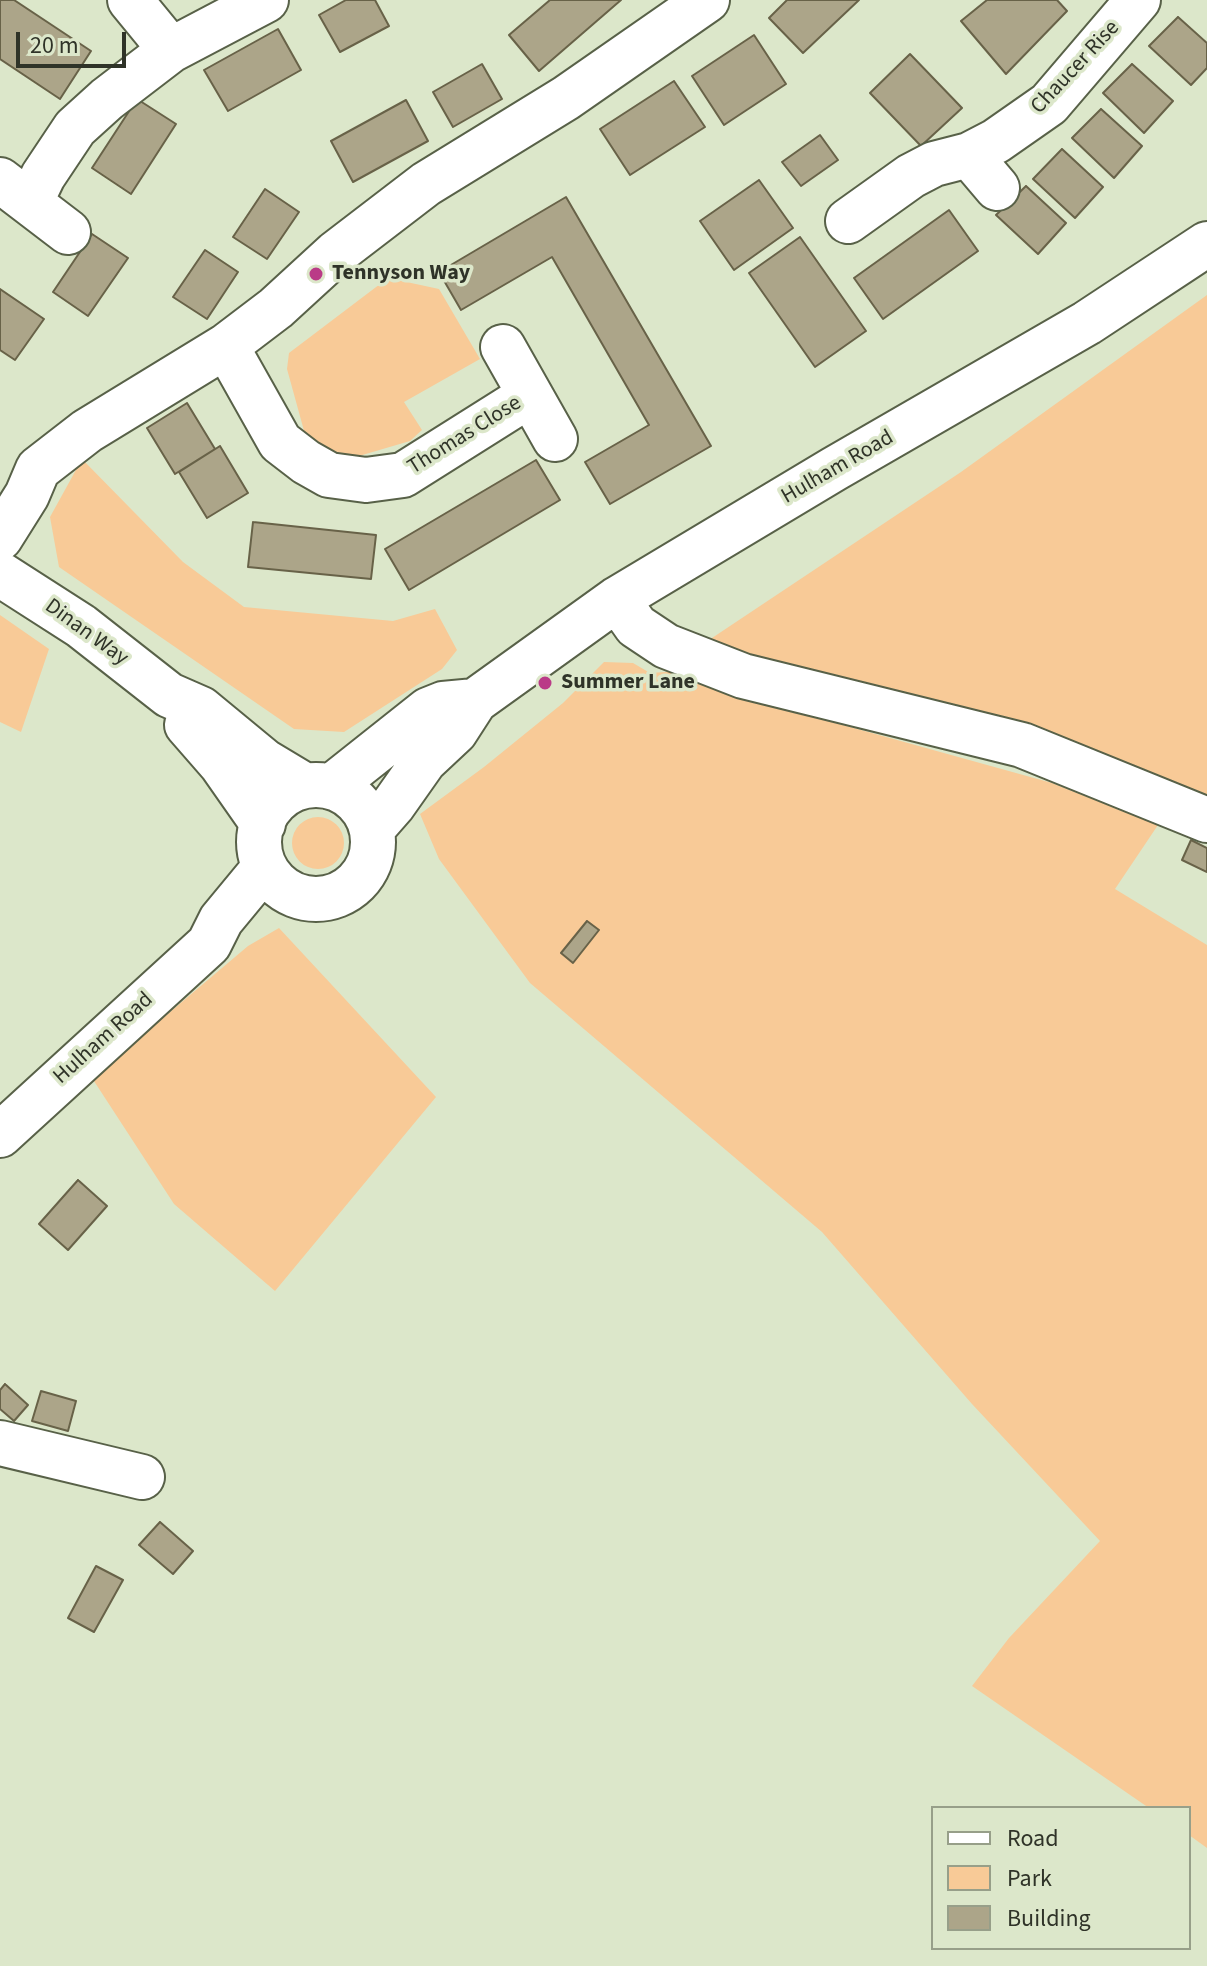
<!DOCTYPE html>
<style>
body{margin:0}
#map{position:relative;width:1207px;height:1966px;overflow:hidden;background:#dce7ca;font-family:"Source Sans 3",sans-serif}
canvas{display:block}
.legend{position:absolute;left:931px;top:1806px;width:260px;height:144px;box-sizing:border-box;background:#dce7ca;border:2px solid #979f89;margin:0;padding:10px 14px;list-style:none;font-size:24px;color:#2f3328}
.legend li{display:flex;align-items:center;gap:16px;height:40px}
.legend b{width:40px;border:2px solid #979f89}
.scale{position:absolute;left:16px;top:32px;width:110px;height:36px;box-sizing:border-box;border:4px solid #2f3328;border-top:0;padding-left:10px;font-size:24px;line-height:28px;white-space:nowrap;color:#2f3328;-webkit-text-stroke:6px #dce7ca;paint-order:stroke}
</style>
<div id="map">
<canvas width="1207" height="1966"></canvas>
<ul class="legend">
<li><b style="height:10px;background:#fff"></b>Road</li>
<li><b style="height:22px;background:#f8ca97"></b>Park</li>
<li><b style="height:22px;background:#aca589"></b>Building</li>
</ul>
<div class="scale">20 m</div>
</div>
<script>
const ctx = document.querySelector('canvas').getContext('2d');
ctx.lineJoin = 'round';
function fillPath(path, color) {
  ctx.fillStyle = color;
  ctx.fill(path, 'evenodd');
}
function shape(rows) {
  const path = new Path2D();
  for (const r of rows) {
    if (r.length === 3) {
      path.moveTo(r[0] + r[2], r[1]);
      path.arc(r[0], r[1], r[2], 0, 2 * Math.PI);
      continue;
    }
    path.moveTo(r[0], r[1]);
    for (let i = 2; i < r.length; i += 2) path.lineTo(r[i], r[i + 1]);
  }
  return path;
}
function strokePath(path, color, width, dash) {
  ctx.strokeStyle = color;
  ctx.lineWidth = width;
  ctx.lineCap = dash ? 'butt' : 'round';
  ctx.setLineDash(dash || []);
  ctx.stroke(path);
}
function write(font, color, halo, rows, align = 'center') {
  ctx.font = font + ' "Source Sans 3",sans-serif';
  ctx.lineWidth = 7;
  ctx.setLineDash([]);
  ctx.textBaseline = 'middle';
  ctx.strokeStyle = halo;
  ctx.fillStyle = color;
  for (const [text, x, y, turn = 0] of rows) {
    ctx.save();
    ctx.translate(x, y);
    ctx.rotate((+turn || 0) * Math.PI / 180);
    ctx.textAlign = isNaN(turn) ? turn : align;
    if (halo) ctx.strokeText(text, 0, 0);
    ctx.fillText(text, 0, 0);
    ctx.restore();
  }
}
fillPath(shape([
 [388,278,439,289,480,359,404,402,422,430,410,441,359,456,334,452,306,438,287,369,289,353],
 [1207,295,1207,803,703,644,961,472],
 [82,459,183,562,244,607,393,621,435,609,457,650,442,669,344,732,294,729,59,567,50,517],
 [0,615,49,649,21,732,0,722],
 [604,662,633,663,650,673,680,671,753,700,1052,783,1158,825,1115,889,1207,945,1207,1848,1189,1835,1189,1808,1149,1808,972,1686,1009,1638,1100,1541,972,1404,822,1232,530,983,439,859,420,814,484,767,563,703],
 [318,843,26],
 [279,928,436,1097,275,1291,174,1204,92,1078,248,946]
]), '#f8ca97');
const building = shape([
 [0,0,14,0,91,51,60,99,0,59,0,0],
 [346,0,375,0,389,26,340,52,319,15,346,0],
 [550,0,621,0,539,71,509,35,550,0],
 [787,0,859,0,803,53,769,18,787,0],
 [987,0,1057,0,1067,11,1006,74,961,21,987,0],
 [1178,17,1207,43,1207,68,1191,85,1149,46,1178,17],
 [278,29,301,70,228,111,204,70,278,29],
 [754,35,786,84,724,125,692,76,754,35],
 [910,54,962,108,921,146,870,93,910,54],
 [482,64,502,99,453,127,433,92,482,64],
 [1132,64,1173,101,1144,133,1103,93,1132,64],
 [674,81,705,127,630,175,600,129,674,81],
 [137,99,176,124,131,194,92,168,137,99],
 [406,100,428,141,353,182,331,141,406,100],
 [1101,109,1142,146,1114,178,1072,138,1101,109],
 [820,135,838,160,801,186,782,162,820,135],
 [1062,149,1103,187,1075,218,1033,179,1062,149],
 [759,180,793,228,734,270,700,221,759,180],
 [1026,186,1066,223,1038,254,996,215,1026,186],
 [265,189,299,212,267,259,233,237,265,189],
 [566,197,711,446,610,504,585,462,649,425,552,257,461,310,439,272,566,197],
 [949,210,978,251,883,319,854,278,949,210],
 [92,234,128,258,88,316,53,292,92,234],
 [800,237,866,331,815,367,749,273,800,237],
 [205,250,238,272,207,319,173,297,205,250],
 [0,289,44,319,15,360,0,350,0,289],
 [187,403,215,449,175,474,147,428,187,403],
 [220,446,248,493,207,518,179,472,220,446],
 [536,460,560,500,409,590,385,549,536,460],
 [253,522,376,535,371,579,248,567,253,522],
 [1191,840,1207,848,1207,872,1182,860,1191,840],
 [587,921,599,930,573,963,561,953,587,921],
 [78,1180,107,1206,68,1250,39,1224,78,1180],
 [5,1384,28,1405,14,1421,0,1409,0,1390,5,1384],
 [41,1391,76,1401,68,1431,32,1421,41,1391],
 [160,1522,193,1551,173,1574,139,1545,160,1522],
 [96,1566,123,1580,94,1632,68,1618,96,1566]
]);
fillPath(building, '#aca589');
strokePath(building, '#686248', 2);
const minor = shape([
 [130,0,171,50],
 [969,155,997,188],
 [0,180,68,232],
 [31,201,43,176,75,128,107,99,171,50,266,0],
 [848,221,911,176,934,164,969,155,996,141,1049,104,1138,0],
 [226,346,280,442,306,462,329,475,366,480,403,475,530,395],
 [503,347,555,439],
 [0,538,27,495,38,469,87,431,226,346,276,308,336,253,426,184,566,98,707,0],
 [0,574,81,626,169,695,201,709,264,761,304,785],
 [617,599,636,626,666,646,743,676,1022,745,1207,820],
 [187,725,221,764,263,824],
 [316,842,57],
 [331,787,428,710,443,704,475,701],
 [372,829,393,805,424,761,455,732,475,701,617,599,834,469,1087,323,1207,244],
 [0,1135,209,944,221,920,264,868],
 [0,1443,142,1477]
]);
strokePath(minor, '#586148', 48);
strokePath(minor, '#fff', 44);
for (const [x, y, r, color] of [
 [316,274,8,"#ba3b87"],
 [545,683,8,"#ba3b87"]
]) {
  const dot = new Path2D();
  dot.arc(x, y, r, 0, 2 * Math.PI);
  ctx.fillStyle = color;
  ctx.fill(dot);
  strokePath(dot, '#dce7ca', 3);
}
write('22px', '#2f3328', '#dce7ca', [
 ["Chaucer Rise",1076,68,-47],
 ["Thomas Close",465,436,-32],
 ["Hulham Road",838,468,-30],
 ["Dinan Way",86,633,36],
 ["Hulham Road",104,1039,-42]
]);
write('bold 22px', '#2f3328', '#dce7ca', [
 ["Tennyson Way",332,274],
 ["Summer Lane",561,683]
], 'left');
</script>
